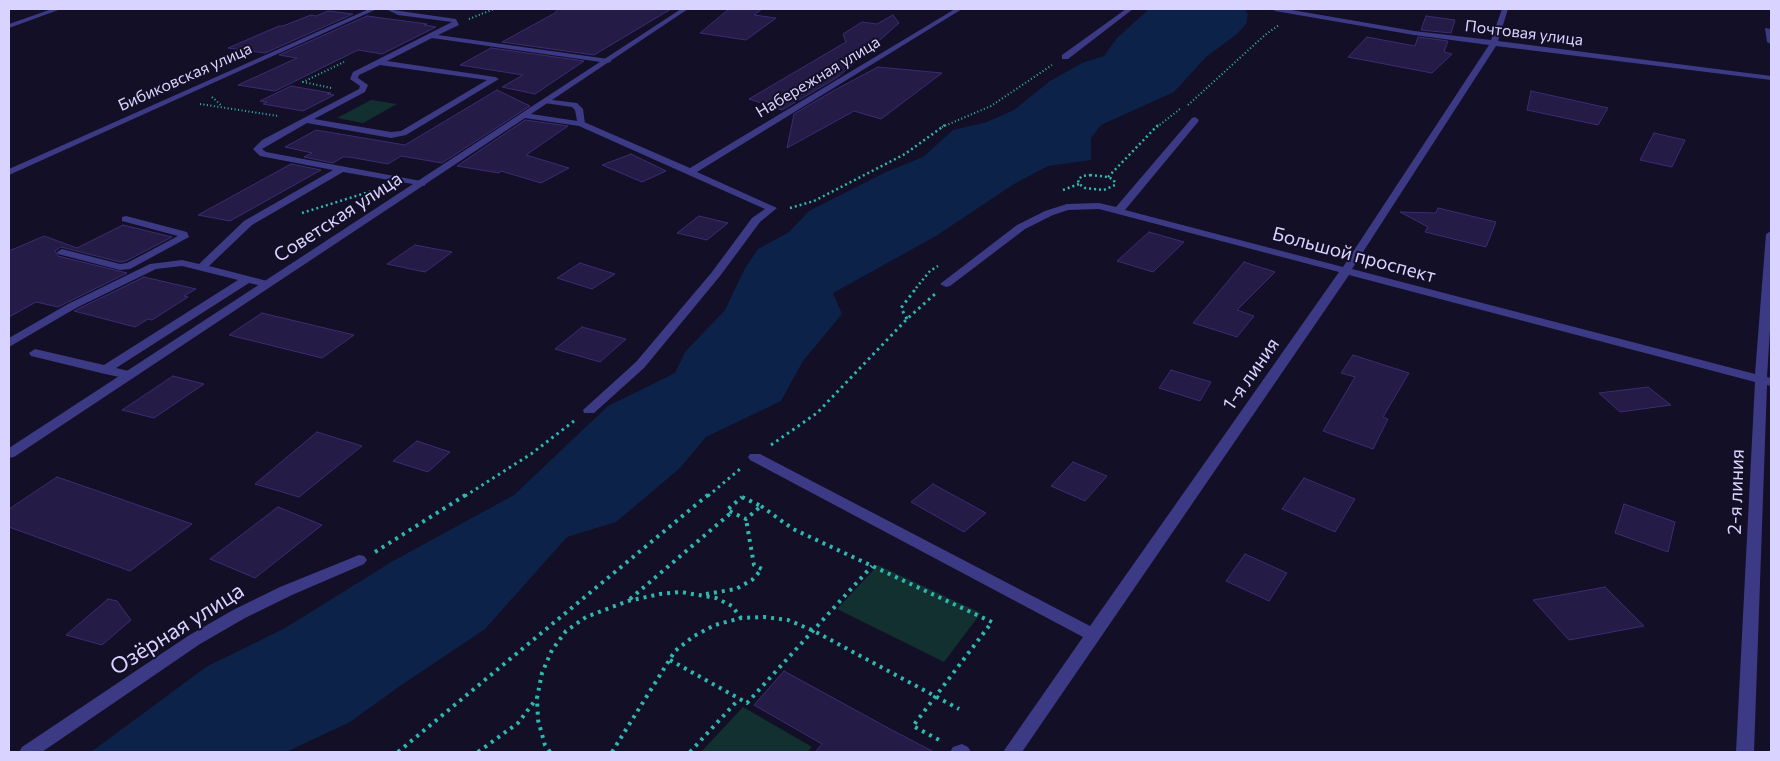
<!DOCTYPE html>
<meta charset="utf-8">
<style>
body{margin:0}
#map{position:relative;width:1780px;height:761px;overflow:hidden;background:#130f26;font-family:Commissioner,sans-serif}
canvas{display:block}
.frame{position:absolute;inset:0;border:10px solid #d9d4ff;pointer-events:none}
</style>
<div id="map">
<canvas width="1780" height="761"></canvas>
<div class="frame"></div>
</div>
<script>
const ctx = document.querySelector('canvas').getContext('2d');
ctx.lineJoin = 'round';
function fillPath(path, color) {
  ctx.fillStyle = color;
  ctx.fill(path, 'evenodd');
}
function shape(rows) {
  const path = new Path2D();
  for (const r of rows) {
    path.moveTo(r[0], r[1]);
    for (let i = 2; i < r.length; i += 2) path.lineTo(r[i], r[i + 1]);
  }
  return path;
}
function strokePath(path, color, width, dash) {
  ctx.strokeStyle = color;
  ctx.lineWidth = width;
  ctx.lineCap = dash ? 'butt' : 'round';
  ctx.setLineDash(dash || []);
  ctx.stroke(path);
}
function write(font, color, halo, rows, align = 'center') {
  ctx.font = font + ' Commissioner,sans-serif';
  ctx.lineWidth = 4;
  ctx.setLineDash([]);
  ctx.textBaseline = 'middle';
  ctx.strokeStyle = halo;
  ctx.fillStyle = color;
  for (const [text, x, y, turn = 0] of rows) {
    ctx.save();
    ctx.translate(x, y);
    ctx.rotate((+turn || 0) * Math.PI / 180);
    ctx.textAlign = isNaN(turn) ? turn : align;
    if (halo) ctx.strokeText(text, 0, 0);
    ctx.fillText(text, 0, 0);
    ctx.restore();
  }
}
fillPath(shape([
 [371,100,397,104,363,123,337,118],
 [878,565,981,613,944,662,837,609],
 [743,707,812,747,807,752,701,752]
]), '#12302f');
fillPath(shape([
 [1149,9,1244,9,1248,14,1246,24,1237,34,1206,57,1174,92,1101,125,1091,138,1091,160,1048,166,1014,184,936,236,833,293,842,314,803,361,781,401,706,437,680,468,616,522,567,537,485,629,400,686,350,722,286,752,91,752,206,667,285,628,393,561,514,495,608,406,675,373,685,352,725,310,744,270,758,249,789,232,809,211,886,172,923,157,953,130,987,122,1014,110,1050,81,1082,63,1104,56,1117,38]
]), '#0c2248');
const building = shape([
 [558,9,671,9,594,55,502,42,555,13,558,9],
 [729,9,762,9,754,15,776,18,746,40,700,33,729,9],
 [328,11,353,14,265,53,228,48,279,26,283,26,311,15,316,16,328,11],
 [893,15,899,23,838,77,782,110,749,99,846,42,843,34,862,22,877,24,893,15],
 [367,16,427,24,424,25,436,27,382,54,358,50,275,91,238,85,297,58,279,55,367,16],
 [1426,16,1455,20,1451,33,1421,30,1426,16],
 [1367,37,1415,46,1418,37,1448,41,1444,52,1452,54,1432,73,1348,57,1367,37],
 [491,48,584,61,535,94,502,87,523,75,460,65,491,48],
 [878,67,942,73,881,119,854,111,787,148,794,114,833,91,878,67],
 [291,86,331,93,327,94,334,95,303,111,263,104,267,102,260,101,291,86],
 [497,90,530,106,442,163,401,156,388,164,349,157,343,157,333,163,304,157,312,153,285,147,316,130,405,145,497,90],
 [1531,91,1608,108,1598,125,1527,110,1531,91],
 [525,120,568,126,526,155,569,168,541,183,501,171,499,173,457,166,525,120],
 [1654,133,1685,140,1672,167,1640,160,1654,133],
 [631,154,666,171,642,182,602,165,631,154],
 [291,164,321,170,230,221,198,215,291,164],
 [1438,208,1496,222,1486,247,1425,232,1428,227,1400,212,1436,213,1438,208],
 [699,216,728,223,707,240,677,233,699,216],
 [123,225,172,237,126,261,120,262,61,247,55,251,58,256,127,273,58,307,36,302,9,317,9,251,44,236,77,248,123,225],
 [1149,232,1184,242,1153,272,1117,261,1149,232],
 [415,245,452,252,425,272,387,264,415,245],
 [1244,262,1275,272,1237,310,1254,316,1237,337,1193,323,1244,262],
 [580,263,615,274,592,289,557,278,580,263],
 [144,277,196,289,184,296,188,297,152,320,148,319,135,327,74,311,144,277],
 [262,313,354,335,322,358,229,335,262,313],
 [582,327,626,339,600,362,555,349,582,327],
 [1353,355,1409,373,1383,417,1388,419,1373,449,1323,431,1355,377,1341,373,1353,355],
 [1171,370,1211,382,1200,401,1159,388,1171,370],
 [173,376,204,384,154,418,122,410,173,376],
 [1648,387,1671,405,1620,412,1599,393,1648,387],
 [317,432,362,446,299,497,255,484,317,432],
 [417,441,450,452,428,472,393,461,417,441],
 [1073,462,1107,476,1085,501,1051,486,1073,462],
 [57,477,89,488,192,524,130,571,9,527,9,509,57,477],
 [1304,478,1355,499,1335,532,1282,509,1304,478],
 [933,484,986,513,964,532,911,502,933,484],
 [1624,504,1675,522,1668,552,1615,533,1624,504],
 [278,507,322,525,255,578,210,559,278,507],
 [1245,554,1287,573,1269,601,1226,581,1245,554],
 [1605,587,1644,626,1569,640,1533,600,1605,587],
 [108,599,117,601,131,620,102,645,66,635,108,599],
 [784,671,890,729,934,752,815,752,822,744,754,705,784,671]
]);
fillPath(building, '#241b47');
strokePath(building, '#3b2d73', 1);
strokePath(shape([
 [469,19,494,9],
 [331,88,303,82,344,62],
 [212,97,222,106],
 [200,104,278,116],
 [1188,105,1265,35,1279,25],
 [942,127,991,106,1052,65],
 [1157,127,1180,109]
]), '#2fb8b0', 2, [1, 2.5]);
strokePath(shape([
 [1090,175,1108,177,1114,180,1115,185,1104,190,1085,188,1079,184,1078,180,1082,176,1090,175],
 [1108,177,1158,125],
 [1063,190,1079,184],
 [790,208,814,201,905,154,945,125],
 [302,213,372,191],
 [916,288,930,271,938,266]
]), '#2fb8b0', 2.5, [2, 3]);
strokePath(shape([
 [907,319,901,308,917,287],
 [771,445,817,413,907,319,935,294],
 [465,496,531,454,574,421],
 [708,496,740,469]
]), '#2fb8b0', 3, [2.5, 4]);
strokePath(shape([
 [742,497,761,506,746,519,727,510,742,497],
 [761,506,793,529,992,622,913,726,941,741],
 [375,552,467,494],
 [706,594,736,589,752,580,762,569,754,565,746,519],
 [630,599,732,512],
 [670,660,747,703,872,566],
 [398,752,709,494],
 [478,752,518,723,537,698],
 [550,752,545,745,538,720,537,698,542,673,552,650,566,631,586,617,628,601,660,594,681,592,716,598,732,606,741,618],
 [612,752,675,651,694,636,715,625,741,618,764,617,788,620,814,631,959,709],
 [690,752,739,699]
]), '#2fb8b0', 4, [3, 5]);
fillPath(shape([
 [386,9,456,19,459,25,438,35,608,59,612,61,608,63,432,38,387,61,495,77,499,79,406,135,391,138,307,123,262,149,266,152,421,181,426,184,424,186,343,172,252,225,209,266,271,282,273,284,271,286,267,287,249,283,116,368,133,372,135,375,133,378,129,379,105,374,31,356,29,353,35,349,104,365,238,280,182,266,156,269,76,308,9,347,9,338,68,304,150,264,182,260,199,264,244,221,333,170,260,156,253,149,262,140,359,89,360,86,350,79,353,72,452,22,398,15,386,9],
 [380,65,487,80,401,131,391,132,314,119,365,92,368,85,358,78,359,75,380,65],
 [544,99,577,103,583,109,585,124,578,126,575,110,572,107,544,103,544,99],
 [126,216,187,232,189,237,130,269,120,270,58,254,57,252,62,249,120,264,127,263,178,236,122,221,122,217,126,216],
 [962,744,968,747,971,752,950,752,953,747,962,744]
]), '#3d3a85');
fillPath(shape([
 [52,9,61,9,9,28,9,24,52,9],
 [369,9,377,9,9,175,9,169,369,9],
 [681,9,688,9,531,114,584,122,690,168,955,9,962,9,697,172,777,208,760,222,720,276,644,368,594,413,584,413,583,410,636,362,712,272,752,218,765,209,579,126,525,118,14,457,9,458,9,448,681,9],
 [1126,9,1133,9,1068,59,1062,59,1062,55,1126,9],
 [1272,9,1286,9,1414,31,1491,40,1502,9,1508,9,1498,41,1771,76,1771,80,1496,46,1352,269,1755,374,1766,234,1771,231,1771,314,1767,377,1771,378,1771,386,1767,385,1754,752,1736,752,1755,382,1349,275,1022,752,1003,752,1083,637,750,460,748,457,750,454,760,454,1090,626,1339,272,1099,209,1068,210,1053,215,1025,229,950,286,946,287,940,284,1017,225,1045,211,1067,204,1099,203,1116,207,1192,118,1195,117,1199,120,1198,122,1125,210,1343,267,1489,45,1414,35,1275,11,1272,9],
 [1765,28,1771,29,1771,44,1767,42,1765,28],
 [359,555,364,556,367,560,364,564,292,595,245,618,200,644,42,752,19,752,22,747,188,636,233,610,280,587,359,555]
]), '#3d3a85');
write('16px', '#d9d4ff', '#130f26', [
 ["Почтовая улица",1524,33,7],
 ["Бибиковская улица",185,77,-24],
 ["Набережная улица",818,77,-31]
]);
write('19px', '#d9d4ff', '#130f26', [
 ["Советская улица",338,217,-33],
 ["Большой проспект",1354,255,15],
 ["1-я линия",1251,374,-55],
 ["2-я линия",1736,492,-88]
]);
write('22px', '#d9d4ff', '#130f26', [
 ["Озёрная улица",177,629,-32]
]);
</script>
